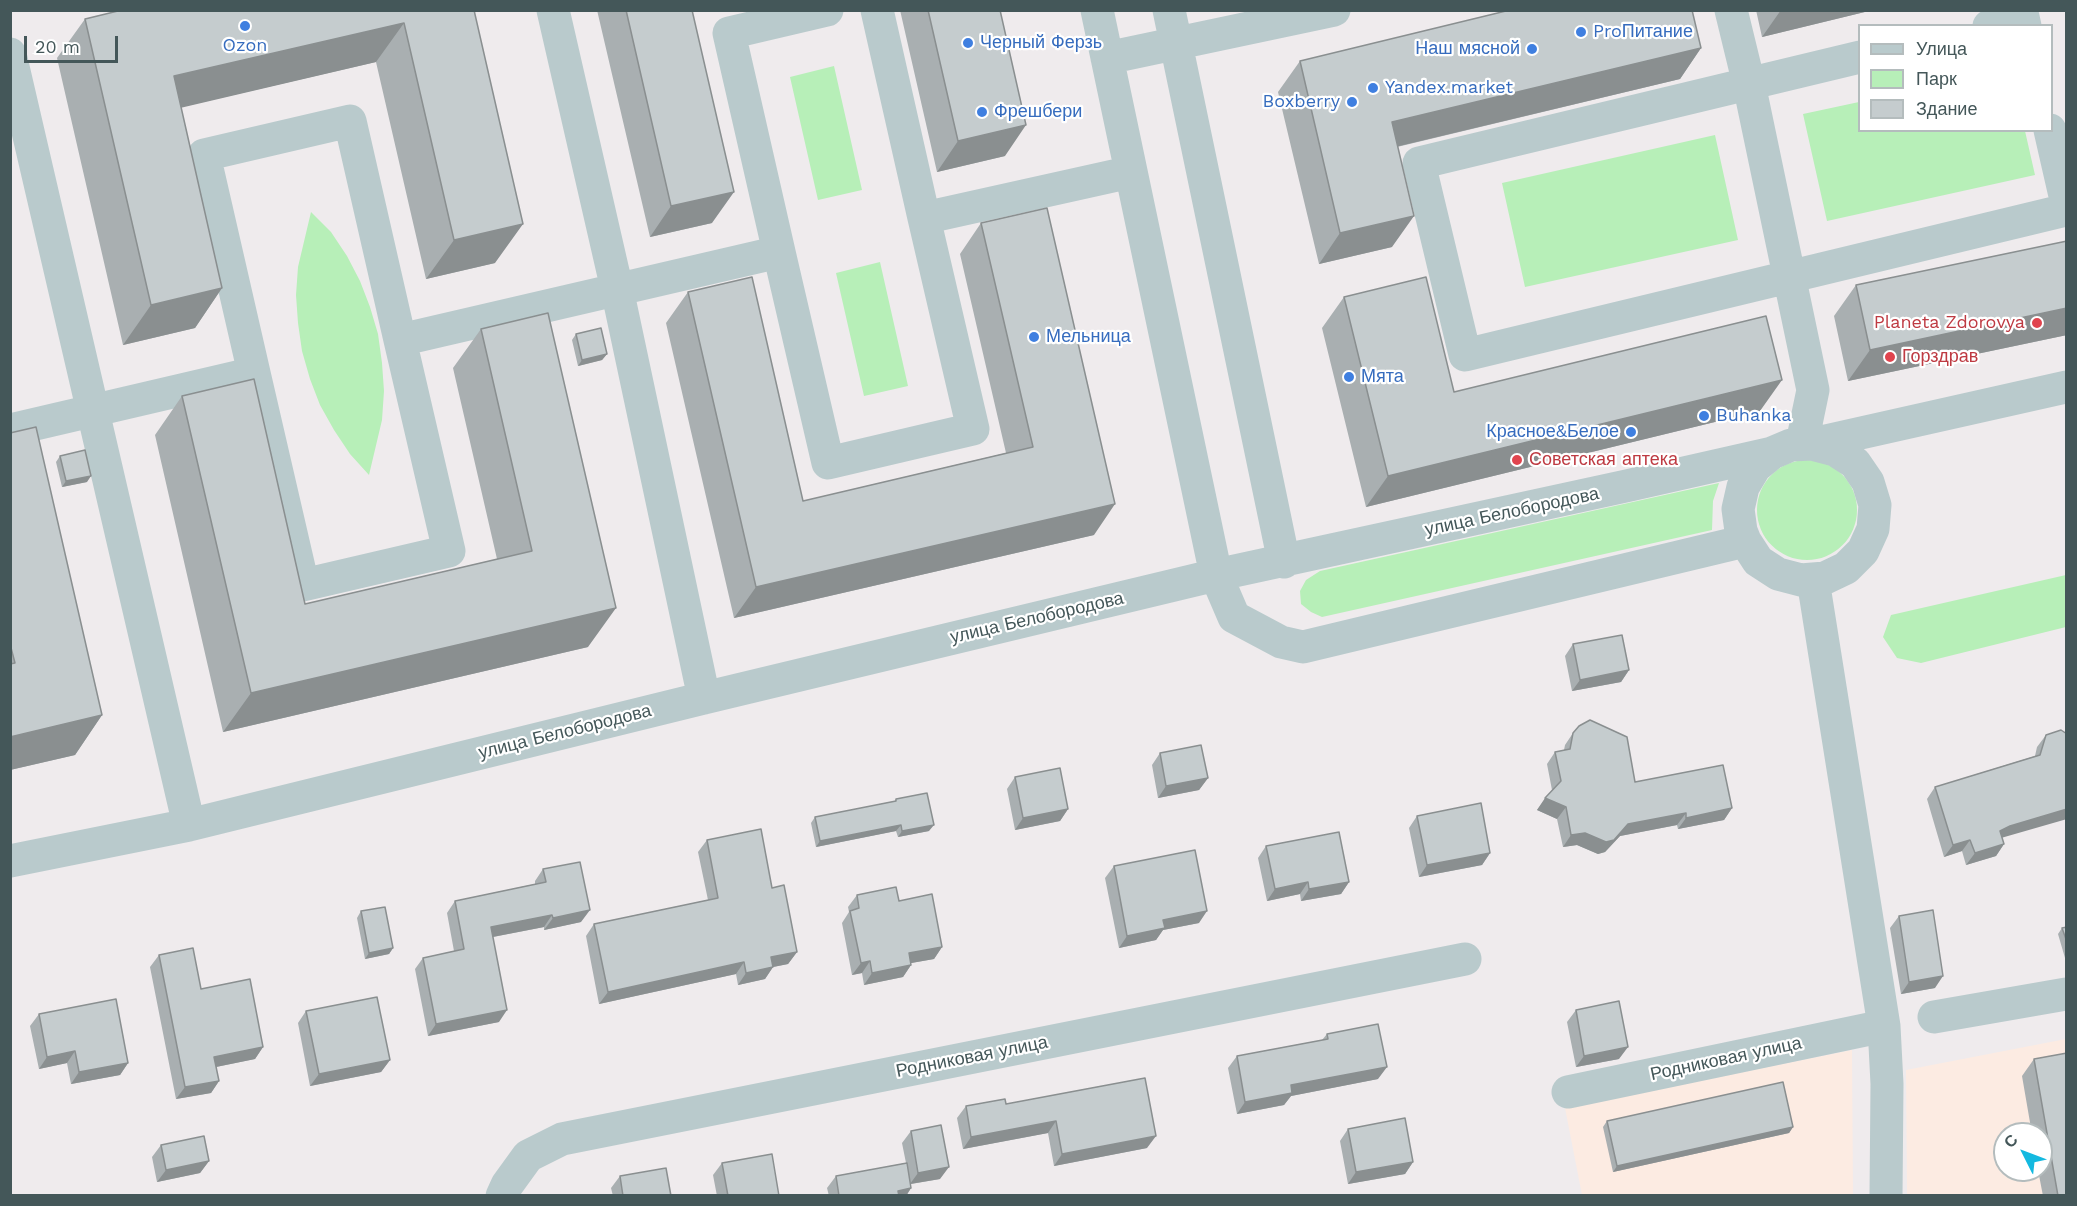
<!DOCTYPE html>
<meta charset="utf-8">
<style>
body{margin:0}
#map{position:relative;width:2077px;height:1206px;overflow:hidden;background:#efebed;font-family:"Work Sans",sans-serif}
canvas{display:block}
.frame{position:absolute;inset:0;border:12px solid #445759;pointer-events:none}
.legend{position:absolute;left:1858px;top:24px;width:195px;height:108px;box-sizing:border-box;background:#fff;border:2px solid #b4bcbd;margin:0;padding:8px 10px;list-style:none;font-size:18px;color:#445759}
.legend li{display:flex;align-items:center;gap:12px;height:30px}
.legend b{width:30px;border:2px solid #b4bcbd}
.north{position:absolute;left:1993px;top:1122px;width:60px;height:60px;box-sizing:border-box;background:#fff;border:2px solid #b4bcbd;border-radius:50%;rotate:312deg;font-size:16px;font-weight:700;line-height:24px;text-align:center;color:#445759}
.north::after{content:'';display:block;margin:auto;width:21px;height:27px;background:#14b9e0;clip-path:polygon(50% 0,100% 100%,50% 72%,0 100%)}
.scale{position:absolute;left:24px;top:36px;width:94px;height:27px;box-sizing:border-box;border:3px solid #445759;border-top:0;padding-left:8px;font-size:18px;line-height:21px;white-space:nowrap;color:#445759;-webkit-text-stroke:4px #fff;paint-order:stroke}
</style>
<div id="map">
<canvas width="2077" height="1206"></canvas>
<div class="frame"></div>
<ul class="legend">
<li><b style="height:8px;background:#b9cacc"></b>Улица</li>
<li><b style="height:16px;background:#b7efb8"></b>Парк</li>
<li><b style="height:16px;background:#c5ccce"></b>Здание</li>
</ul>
<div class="north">С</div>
<div class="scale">20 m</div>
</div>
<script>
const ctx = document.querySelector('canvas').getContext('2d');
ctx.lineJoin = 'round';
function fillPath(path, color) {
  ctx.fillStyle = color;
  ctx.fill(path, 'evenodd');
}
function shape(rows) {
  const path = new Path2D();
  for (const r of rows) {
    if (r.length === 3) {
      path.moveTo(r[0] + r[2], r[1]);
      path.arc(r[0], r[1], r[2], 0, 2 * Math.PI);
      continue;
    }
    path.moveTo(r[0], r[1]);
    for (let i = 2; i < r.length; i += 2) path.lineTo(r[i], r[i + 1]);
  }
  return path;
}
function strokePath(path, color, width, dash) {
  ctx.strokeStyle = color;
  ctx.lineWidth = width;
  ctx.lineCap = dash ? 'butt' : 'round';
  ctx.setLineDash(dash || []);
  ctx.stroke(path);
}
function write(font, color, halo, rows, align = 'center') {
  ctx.font = font + ' "Work Sans",sans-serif';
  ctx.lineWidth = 4.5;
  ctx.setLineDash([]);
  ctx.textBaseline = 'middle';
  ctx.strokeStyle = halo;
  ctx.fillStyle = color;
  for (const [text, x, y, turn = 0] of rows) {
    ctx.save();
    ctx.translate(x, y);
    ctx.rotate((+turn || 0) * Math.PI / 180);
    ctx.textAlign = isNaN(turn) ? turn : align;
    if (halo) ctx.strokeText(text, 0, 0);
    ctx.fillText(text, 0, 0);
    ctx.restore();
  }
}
fillPath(shape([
 [2066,1039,2066,1195,1907,1195,1906,1070],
 [2005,1134,2041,1134,2041,1170,2005,1170],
 [1852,1050,1853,1195,1582,1195,1565,1108]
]), '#fcebe2');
fillPath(shape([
 [834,66,862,190,818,200,790,77],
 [1859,102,1860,130,2025,131,2035,175,1827,221,1803,114],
 [1715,135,1738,240,1525,287,1502,183],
 [311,212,331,232,347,256,360,281,370,307,378,334,382,363,384,391,382,420,369,475,350,454,334,430,320,405,310,379,302,351,298,323,296,295,298,267],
 [880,262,908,386,864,396,836,273],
 [1807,510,50],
 [1719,483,1713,501,1712,530,1322,617,1311,612,1301,604,1300,591,1306,580,1320,571],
 [2066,575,2066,627,1921,663,1897,658,1883,637,1891,615]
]), '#b7efb8');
strokePath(shape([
 [553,10,617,289,704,698],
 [877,10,924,218,1131,172],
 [1097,10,1216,575,1234,617,1281,642,1303,647,1745,541],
 [1169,10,1284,562],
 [1731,10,1749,84,1813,390,1802,443],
 [1989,26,2023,17,2025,26],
 [10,54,189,825],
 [1860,57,1419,163,1465,355,2066,210],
 [1107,58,1334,10],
 [2050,130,2066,200],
 [779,252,828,463,973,429,924,218],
 [254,373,303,585,449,551,400,340],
 [10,430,254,373,204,155,350,121,400,340,779,252,729,33,827,10],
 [1772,453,1755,467,1743,487,1738,509,1741,531,1745,541,1758,561,1778,574,1801,580,1825,578,1846,568,1863,551,1873,529,1875,505,1868,482,1855,463,1835,450,1812,444],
 [1813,580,1884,1026,1887,1084,1886,1196],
 [10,861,189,825,704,698,1216,575,1626,486,1772,453,1791,445,1812,444,2066,387],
 [1934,1017,2066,994],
 [1568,1092,1884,1026],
 [502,1196,507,1185,528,1156,562,1139,1465,959]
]), '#b9cacc', 33);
fillPath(shape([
 [474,10,495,263,426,279,376,62,181,107,222,288,195,328,123,345,57,58,85,19],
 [597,10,692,10,712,223,650,237],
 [900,10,1000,10,1005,156,937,172],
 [1756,10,1873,10,1762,37],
 [1701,48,1680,79,1397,147,1392,247,1319,264,1278,92,1300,61],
 [981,223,1094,535,734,618,666,323,688,292,803,501,1006,453,960,254],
 [2067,241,2067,335,1848,381,1834,316,1856,285],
 [1344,297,1454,392,1760,411,1366,507,1322,328],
 [481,329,588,647,223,732,155,435,182,396,305,604,497,559,453,368],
 [576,334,607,354,602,360,578,366,572,340],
 [10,433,102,715,75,755,10,770],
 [60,456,87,482,62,487,56,462],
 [1573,644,1629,670,1621,682,1572,691,1565,656],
 [2061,730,2002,838,2004,844,1996,856,1966,865,1962,851,1944,857,1927,799,1935,787,2035,756,2037,747,2046,735],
 [1573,733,1635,782,1732,808,1724,820,1678,829,1677,825,1620,836,1605,852,1598,854,1577,845,1563,847,1557,819,1537,810,1552,790,1547,764,1555,752,1564,750,1565,745],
 [1160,753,1208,778,1199,790,1158,798,1152,765],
 [1015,777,1068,809,1060,821,1015,830,1007,789],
 [896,799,929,831,898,837,896,831,816,847,811,823,815,817,894,802],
 [1417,816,1490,853,1482,865,1419,877,1409,828],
 [707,840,772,888,797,952,788,964,773,967,765,979,738,985,736,974,599,1004,586,936,594,924,708,900,698,852],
 [1266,846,1349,882,1341,894,1301,901,1300,894,1267,901,1258,858],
 [1114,866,1199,923,1163,930,1156,940,1119,948,1105,878],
 [543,869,581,922,544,930,544,927,493,937,499,1022,428,1036,415,969,423,958,454,951,447,913,455,901,535,884,535,881],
 [857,895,942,947,934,959,911,963,911,965,903,977,864,985,862,973,852,975,842,923,849,912,848,907],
 [361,911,393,948,389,954,365,959,357,918],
 [1899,916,1935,988,1901,994,1890,928],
 [2067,927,2067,957,2065,958,2058,934,2062,928],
 [159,955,201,989,263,1047,255,1059,216,1067,219,1081,211,1093,176,1099,150,967],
 [1576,1010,1619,1059,1576,1067,1567,1022],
 [306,1011,390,1060,381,1072,310,1086,298,1023],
 [39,1014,128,1063,120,1075,71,1084,67,1063,39,1069,30,1026],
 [1327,1034,1378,1079,1291,1096,1284,1105,1237,1114,1228,1068,1237,1056,1322,1040],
 [2034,1059,2067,1196,2043,1196,2038,1170,2041,1170,2041,1134,2032,1134,2022,1076],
 [1006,1104,1147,1148,1054,1166,1048,1133,963,1149,957,1118,966,1106],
 [1607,1121,1793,1127,1789,1133,1613,1172,1603,1127],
 [1348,1129,1413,1162,1405,1174,1348,1184,1340,1141],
 [911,1131,940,1179,911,1184,911,1188,906,1196,829,1196,827,1188,836,1176,906,1163,902,1143],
 [161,1145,209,1161,200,1173,157,1182,152,1157],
 [722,1163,779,1196,717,1196,713,1175],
 [620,1176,671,1196,613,1196,611,1188]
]), '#a9afb1');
fillPath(shape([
 [1781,10,1873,10,1762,37],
 [404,23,376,62,146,116,174,76],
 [1701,48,1680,79,1370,153,1392,122],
 [1026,125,1005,156,937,172,958,141],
 [734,192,712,223,650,237,671,206],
 [1414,216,1392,247,1319,264,1340,233],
 [523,224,495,263,426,279,454,240],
 [222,288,195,328,123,345,151,305],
 [2067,308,2067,335,1848,381,1870,350],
 [607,354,602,360,578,366,582,360],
 [1782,380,1760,411,1366,507,1388,476],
 [91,476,87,482,62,487,66,481],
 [1115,504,1094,535,734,618,756,587],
 [616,608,588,647,223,732,251,693],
 [1629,670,1621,682,1572,691,1580,680],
 [102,715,75,755,10,770,10,737],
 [1208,778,1199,790,1158,798,1166,786],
 [1545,798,1566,807,1557,819,1537,810],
 [1732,808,1724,820,1678,829,1686,818],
 [1068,809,1060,821,1015,830,1023,818],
 [2067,809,2067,819,2001,838,2000,831,2010,826],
 [1686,813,1677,825,1620,836,1605,852,1598,854,1577,845,1563,847,1571,835],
 [901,825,896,831,816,847,820,841],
 [934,825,929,831,898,837,902,831],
 [1970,840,1962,851,1944,857,1953,845],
 [2004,844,1996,856,1966,865,1975,853],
 [1490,853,1482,865,1419,877,1427,865],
 [1308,882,1300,894,1267,901,1275,889],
 [1349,882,1341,894,1301,901,1309,889],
 [590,910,581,922,544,930,553,918],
 [1207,911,1199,923,1163,930,1156,940,1119,948,1127,936,1163,920],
 [552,915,544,927,482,939,491,927],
 [942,947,934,959,900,965,909,953],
 [393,948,389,954,365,959,369,953],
 [797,952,788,964,763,969,771,957],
 [870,961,862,973,852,975,861,963],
 [744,962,736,974,599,1004,608,992],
 [911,965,903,977,864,985,872,973],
 [773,967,765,979,738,985,746,973],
 [1943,976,1935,988,1901,994,1909,982],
 [507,1010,499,1022,428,1036,436,1024],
 [263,1047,255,1059,206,1069,214,1057],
 [1628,1047,1619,1059,1576,1067,1584,1056],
 [75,1051,67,1063,39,1069,47,1057],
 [390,1060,381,1072,310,1086,319,1074],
 [128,1063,120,1075,71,1084,79,1072],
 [1387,1067,1378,1079,1291,1096,1284,1105,1237,1114,1245,1102,1291,1085],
 [219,1081,211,1093,176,1099,185,1087],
 [1056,1121,1048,1133,963,1149,971,1137],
 [1793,1127,1789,1133,1613,1172,1617,1166],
 [1156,1136,1147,1148,1054,1166,1062,1154],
 [209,1161,200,1173,157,1182,166,1170],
 [1413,1162,1405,1174,1348,1184,1356,1172],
 [949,1167,940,1179,910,1184,918,1173],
 [911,1188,906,1196,895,1196,898,1191]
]), '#8a8f90');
const building = shape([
 [122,10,474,10,523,224,454,240,404,23,174,76,222,288,151,305,85,19,122,10],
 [626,10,692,10,734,192,671,206,626,10],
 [928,10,1000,10,1026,125,958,141,928,10],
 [1510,10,1692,10,1701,48,1392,122,1414,216,1340,233,1300,61,1510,10],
 [1047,208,1115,504,756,587,688,292,752,277,803,501,1033,447,981,223,1047,208],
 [2067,241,2067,308,1870,350,1856,285,2067,241],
 [1426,277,1454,392,1766,316,1782,380,1388,476,1344,297,1426,277],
 [548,313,616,608,251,693,182,396,254,379,305,604,532,551,481,329,548,313],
 [601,328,607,354,582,360,576,334,601,328],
 [36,427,102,715,10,737,10,664,15,663,10,644,10,433,36,427],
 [85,450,91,476,66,481,60,456,85,450],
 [1622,635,1629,670,1580,680,1573,644,1622,635],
 [1590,720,1627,737,1635,782,1723,765,1732,808,1686,818,1686,813,1628,824,1614,840,1606,842,1585,833,1571,835,1566,807,1545,798,1561,781,1555,752,1570,749,1573,733,1579,726,1590,720],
 [2061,730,2067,734,2067,809,2010,826,2000,831,2004,844,1975,853,1970,840,1953,845,1935,787,2040,755,2046,735,2061,730],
 [1201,745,1208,778,1166,786,1160,753,1201,745],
 [1060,768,1068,809,1023,818,1015,777,1060,768],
 [927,793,934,825,902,831,901,825,820,841,815,817,896,801,896,799,927,793],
 [1481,803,1490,853,1427,865,1417,816,1481,803],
 [761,829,772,888,784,885,797,952,771,957,773,967,746,973,744,962,608,992,594,924,718,898,707,840,761,829],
 [1339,832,1349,882,1309,889,1308,882,1275,889,1266,846,1339,832],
 [1195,850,1207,911,1163,920,1165,928,1127,936,1114,866,1195,850],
 [580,862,590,910,553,918,552,915,491,927,507,1010,436,1024,423,958,464,949,455,901,546,882,543,869,580,862],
 [896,887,899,901,932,894,942,947,909,953,911,965,872,973,870,961,861,963,850,911,859,908,857,895,896,887],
 [385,907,393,948,369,953,361,911,385,907],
 [1933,910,1943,976,1909,982,1899,916,1933,910],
 [2067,927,2067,942,2062,928,2067,927],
 [193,948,201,989,250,979,263,1047,214,1057,219,1081,185,1087,159,955,193,948],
 [377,997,390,1060,319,1074,306,1011,377,997],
 [116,999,128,1063,79,1072,75,1051,47,1057,39,1014,116,999],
 [1619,1001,1628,1047,1584,1056,1576,1010,1619,1001],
 [1378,1024,1387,1067,1291,1085,1292,1093,1245,1102,1237,1056,1328,1039,1327,1034,1378,1024],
 [2067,1053,2067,1196,2058,1196,2034,1059,2067,1053],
 [1145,1078,1156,1136,1062,1154,1056,1121,971,1137,966,1106,1005,1099,1006,1104,1145,1078],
 [1783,1082,1793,1127,1617,1166,1607,1121,1783,1082],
 [1405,1118,1413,1162,1356,1172,1348,1129,1405,1118],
 [941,1125,949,1167,918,1173,911,1131,941,1125],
 [204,1136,209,1161,166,1170,161,1145,204,1136],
 [772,1154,779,1196,728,1196,722,1163,772,1154],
 [907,1163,911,1188,898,1191,899,1196,839,1196,836,1176,907,1163],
 [666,1168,671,1196,623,1196,620,1176,666,1168]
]);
fillPath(building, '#c5ccce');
strokePath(building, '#8a8f90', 1.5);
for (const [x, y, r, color] of [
 [245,26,6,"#3f7fe0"],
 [1581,32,6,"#3f7fe0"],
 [968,43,6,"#3f7fe0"],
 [1532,49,6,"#3f7fe0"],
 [1373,88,6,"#3f7fe0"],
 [1352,102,6,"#3f7fe0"],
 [982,112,6,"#3f7fe0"],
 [2037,323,6,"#e0444e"],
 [1034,337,6,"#3f7fe0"],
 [1890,357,6,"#e0444e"],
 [1349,377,6,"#3f7fe0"],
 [1704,416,6,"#3f7fe0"],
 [1631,432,6,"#3f7fe0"],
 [1517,460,6,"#e0444e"]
]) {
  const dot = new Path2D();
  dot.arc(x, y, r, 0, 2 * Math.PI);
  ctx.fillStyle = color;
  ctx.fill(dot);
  strokePath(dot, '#fff', 2);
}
write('18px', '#366cbe', '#fff', [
 ["ProПитание",1593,32],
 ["Черный Ферзь",980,43],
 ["Ozon",245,46,"center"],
 ["Наш мясной",1520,49,"right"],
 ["Yandex.market",1385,88],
 ["Boxberry",1340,102,"right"],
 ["Фрешбери",994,112],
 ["Мельница",1046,337],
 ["Мята",1361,377],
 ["Buhanka",1716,416],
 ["Красное&Белое",1619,432,"right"]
], 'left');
write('18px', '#be3a42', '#fff', [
 ["Planeta Zdorovya",2025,323,"right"],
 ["Горздрав",1902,357],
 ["Советская аптека",1529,460]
], 'left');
write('18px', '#445759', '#fff', [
 ["улица Белобородова",1512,512,-12],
 ["улица Белобородова",1037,618,-13],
 ["улица Белобородова",565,732,-14],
 ["Родниковая улица",972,1057,-11],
 ["Родниковая улица",1726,1059,-12]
]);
</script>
